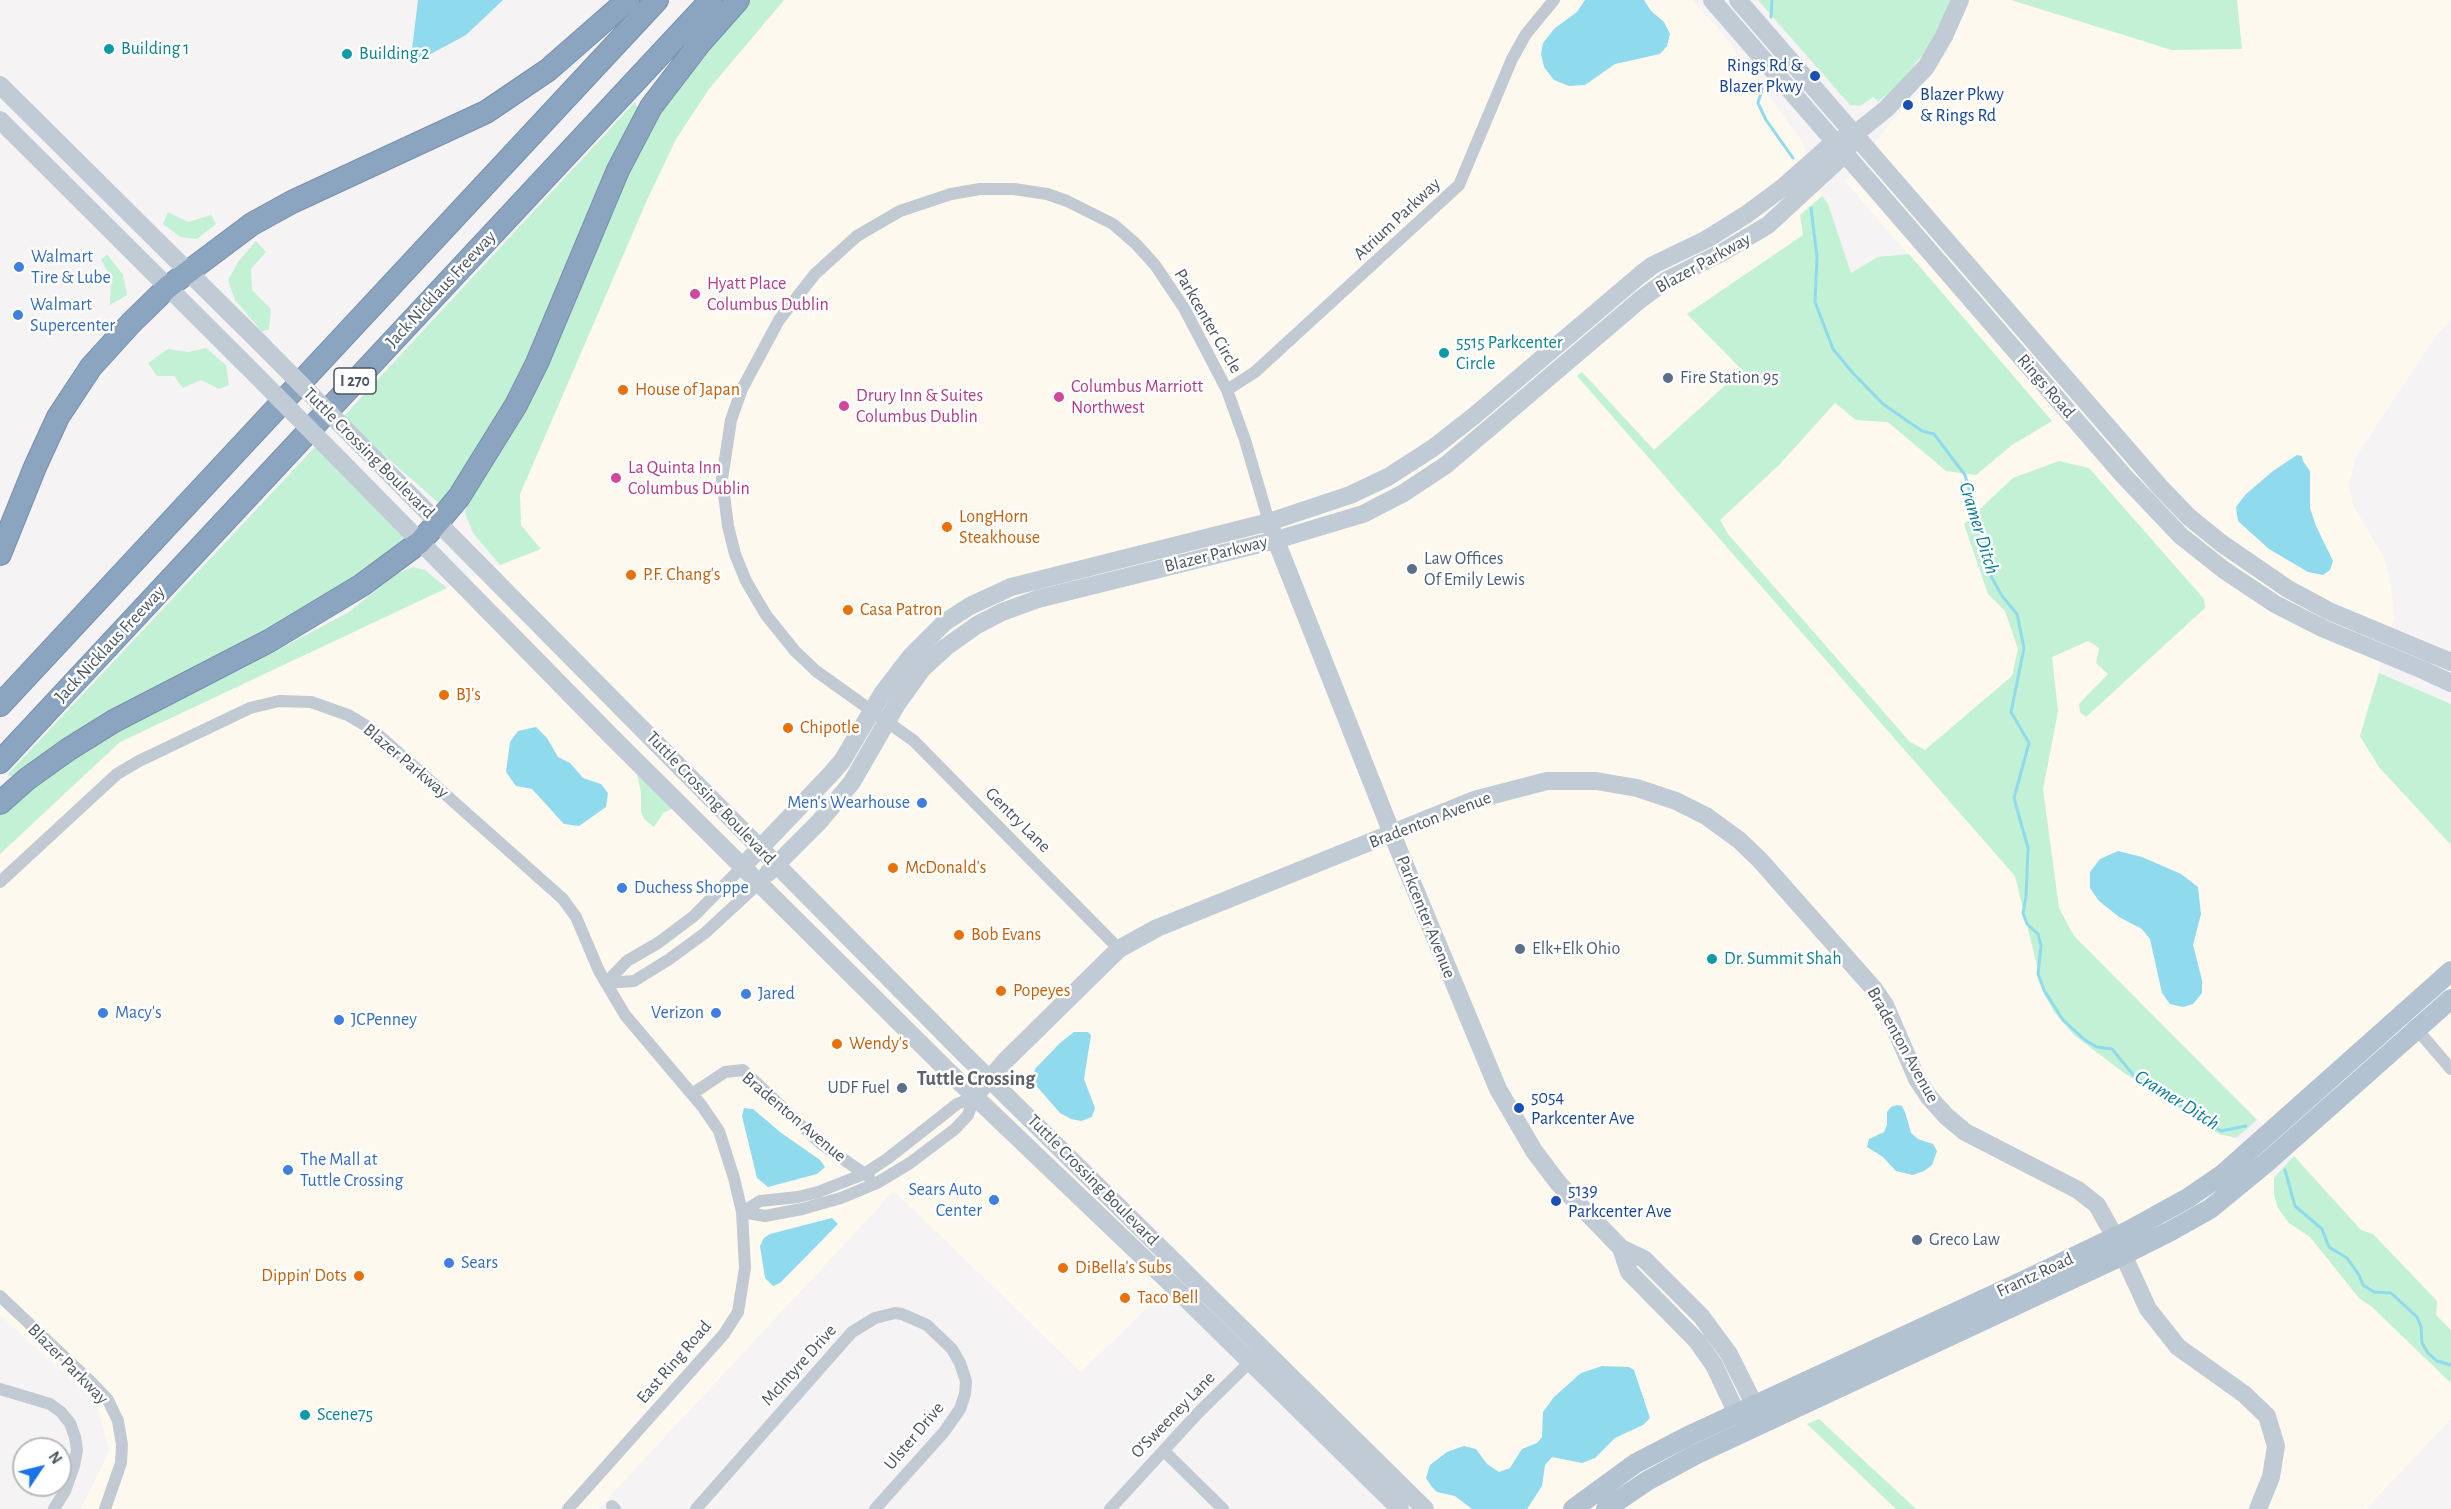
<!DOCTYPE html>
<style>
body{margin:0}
#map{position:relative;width:2451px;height:1509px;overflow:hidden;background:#f5f3f3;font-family:"Alegreya Sans",sans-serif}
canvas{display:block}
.north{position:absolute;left:12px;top:1437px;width:60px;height:60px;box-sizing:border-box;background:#fff;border:2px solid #b7bbc0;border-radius:50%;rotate:55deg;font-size:16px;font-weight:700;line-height:24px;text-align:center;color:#4a5661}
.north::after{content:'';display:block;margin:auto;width:21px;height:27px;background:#1a73e8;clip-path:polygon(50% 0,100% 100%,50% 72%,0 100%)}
</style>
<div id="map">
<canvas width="2451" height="1509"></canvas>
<div class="north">N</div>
</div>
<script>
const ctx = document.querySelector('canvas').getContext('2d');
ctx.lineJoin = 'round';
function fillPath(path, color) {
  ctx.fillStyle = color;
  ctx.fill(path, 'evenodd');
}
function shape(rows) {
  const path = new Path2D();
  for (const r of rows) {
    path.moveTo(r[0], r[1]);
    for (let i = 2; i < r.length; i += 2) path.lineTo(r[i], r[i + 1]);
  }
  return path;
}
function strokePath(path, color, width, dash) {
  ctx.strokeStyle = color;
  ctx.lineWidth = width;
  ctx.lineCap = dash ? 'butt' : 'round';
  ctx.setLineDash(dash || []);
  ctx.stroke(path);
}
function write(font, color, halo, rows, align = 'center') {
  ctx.font = font + ' "Alegreya Sans",sans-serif';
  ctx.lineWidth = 5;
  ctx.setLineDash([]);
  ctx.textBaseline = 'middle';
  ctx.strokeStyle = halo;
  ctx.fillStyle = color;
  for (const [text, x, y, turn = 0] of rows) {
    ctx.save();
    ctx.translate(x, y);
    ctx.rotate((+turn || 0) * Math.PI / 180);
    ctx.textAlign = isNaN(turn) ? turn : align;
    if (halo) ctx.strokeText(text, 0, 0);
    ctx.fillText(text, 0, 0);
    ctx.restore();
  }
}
fillPath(shape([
 [784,0,1692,0,1718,28,1802,141,1822,196,1801,215,1803,235,1688,314,1742,370,1653,451,1582,372,1577,376,2015,876,2044,994,2055,1013,2074,1035,2097,1052,2219,1134,2236,1138,2274,1178,2274,1194,2278,1208,2289,1223,2310,1237,2359,1298,2372,1307,2451,1383,2451,1419,2366,1509,1916,1509,1819,1419,1808,1424,1896,1509,1412,1509,1180,1277,1081,1372,894,1191,598,1509,81,1509,109,1451,97,1404,0,1315,0,854,120,742,430,595,540,549,521,525,520,494,647,200,676,139,709,89],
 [1968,0,2011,0,2172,50,2241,48,2237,0,2451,0,2451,320,2436,336,2356,457,2349,484,2353,505,2384,558,2390,578,2394,618,2360,736,2379,767,2451,845,2451,1330,2436,1315,2437,1301,2373,1234,2361,1230,2294,1156,2074,936,2059,908,2043,789,2058,711,2052,657,2088,641,2099,648,2108,674,2079,704,2205,608,2203,598,2089,468,2059,461,1988,593,2005,611,2018,649,2012,676,1925,750,1910,743,1728,534,1720,519,1780,464,1835,403,1856,420,1888,422,1946,471,1976,475,2012,445,2052,421,1845,181,1892,121,1920,91,1949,49]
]), '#fdf9ef');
fillPath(shape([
 [748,0,784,0,709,89,676,139,647,200,520,494,521,525,541,549,500,565,473,533,465,513,469,497,628,163,659,105],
 [1758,0,1950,0,1933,41,1902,81,1878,102,1873,97,1860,106,1850,105],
 [2011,0,2237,0,2242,49,2172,50],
 [635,102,640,116,532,356,478,457,440,504,366,439,344,416],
 [1822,196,1828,204,1851,273,1878,257,1909,254,2052,421,2012,445,1976,475,1946,471,1888,422,1856,420,1835,403,1780,464,1720,520,1728,534,1910,742,1925,750,2012,676,2018,649,2005,611,1988,594,1964,524,2013,478,2059,461,2089,468,2204,599,2205,608,2086,717,2080,712,2079,704,2108,674,2096,663,2099,648,2088,641,2052,657,2058,711,2043,789,2059,908,2074,936,2257,1120,2236,1138,2219,1134,2124,1073,2074,1035,2055,1013,2044,994,2015,876,1577,376,1582,372,1654,450,1742,370,1687,314,1803,235,1800,215],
 [168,212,188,222,211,215,216,224,197,239,180,237,163,224],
 [256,241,266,252,251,269,252,290,271,309,269,329,262,332,235,300,228,280,238,262],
 [107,254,123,275,127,295,110,305,111,277,101,260],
 [206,348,226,365,229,385,219,389,201,380,183,388,174,376,157,376,148,363,168,349,188,352],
 [316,446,407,538,350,584,18,778,7,775],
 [413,567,425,570,447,588,120,742,0,854,0,812,35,782,118,728,244,668,349,612,396,574],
 [2379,673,2451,704,2451,845,2379,767,2360,736],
 [637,773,672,809,663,813,654,827,644,819,641,811,641,793],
 [2294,1156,2361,1230,2373,1234,2437,1301,2436,1315,2451,1330,2451,1383,2372,1307,2359,1298,2310,1237,2289,1223,2278,1208,2274,1194,2274,1178],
 [1819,1419,1916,1509,1896,1509,1807,1424]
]), '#c3f1d5');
fillPath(shape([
 [418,0,503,0,466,35,414,63,412,49],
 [1585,0,1644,0,1651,11,1664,22,1670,34,1667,46,1660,54,1615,64,1585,85,1569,86,1554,80,1544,67,1541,54,1543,43,1555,28,1577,12],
 [2297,455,2302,456,2303,461,2310,471,2310,508,2316,526,2333,561,2330,570,2323,575,2308,572,2269,549,2238,521,2236,507,2246,494,2273,471],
 [536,727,547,738,558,757,570,763,583,778,601,784,608,793,606,807,579,826,564,824,532,789,516,786,506,772,510,742,518,731],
 [2118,851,2142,857,2181,874,2198,887,2201,914,2193,945,2202,980,2202,993,2193,1004,2183,1007,2170,1004,2162,993,2150,939,2142,929,2119,917,2099,901,2090,888,2090,872,2100,859],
 [1074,1032,1088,1032,1091,1035,1084,1079,1095,1108,1092,1117,1081,1121,1071,1119,1060,1113,1033,1082,1035,1069,1060,1043],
 [1897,1105,1902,1106,1905,1112,1911,1133,1918,1139,1933,1144,1937,1151,1932,1165,1924,1171,1913,1175,1896,1171,1883,1157,1867,1147,1869,1139,1884,1132,1887,1125,1887,1112,1891,1107],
 [744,1108,753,1109,780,1132,820,1160,825,1167,817,1174,768,1187,757,1178,742,1116],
 [832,1218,838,1224,780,1283,773,1286,765,1278,760,1246,764,1238,770,1234],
 [1602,1366,1629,1367,1634,1370,1650,1418,1643,1425,1615,1438,1595,1458,1582,1463,1552,1457,1545,1465,1542,1486,1527,1509,1472,1509,1455,1496,1437,1492,1432,1487,1426,1478,1430,1465,1447,1452,1464,1446,1476,1449,1487,1464,1499,1472,1510,1468,1522,1449,1537,1443,1542,1437,1543,1412,1554,1397,1581,1373]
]), '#90daee');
strokePath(shape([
 [1771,17,1772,0],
 [1762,89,1758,103,1766,120,1793,158],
 [1811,208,1817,257,1815,302,1833,349,1852,372,1883,404,1922,431,1934,434,1965,475,1979,525,1988,542,1991,576,2002,596,2017,614,2024,648,2011,712,2029,743,2014,798,2028,848,2026,897,2023,913,2027,924,2038,934,2041,946,2038,974,2044,990,2063,1020,2085,1040,2097,1047,2112,1049,2135,1077,2221,1131,2246,1126],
 [2285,1170,2295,1206,2322,1229,2329,1247,2347,1258,2359,1275,2363,1285,2374,1292,2391,1293,2417,1317,2421,1327,2422,1343,2428,1353,2437,1361,2451,1365]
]), '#90daee', 3);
const highway = shape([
 [0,554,35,467,58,417,91,367,131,323,168,287,252,224,292,202,486,112,548,70,628,0],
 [0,705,657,0],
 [0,762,711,0],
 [0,803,27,779,69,749,114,721,269,641,362,585,420,542,438,522,459,497,516,405,537,363,618,170,651,107,700,43,738,0]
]);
strokePath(highway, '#7690ad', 24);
strokePath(shape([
 [1227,390,1255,372,1459,185,1512,59,1526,34,1554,0],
 [0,882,117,774,139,761,250,708,279,701,311,702,348,715,373,730,563,899,576,917,599,971,625,1015,702,1106,719,1131,734,1178,742,1212,745,1268,738,1312,724,1334,568,1509],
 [1119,949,914,741,816,671,795,651,766,615,746,581,735,554,728,526,722,479,731,420,742,389,779,320,815,274,857,236,900,211,951,194,980,189,1014,189,1047,194,1067,201,1113,224,1136,244,1155,265,1184,308,1227,390,1245,440,1269,522],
 [606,983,634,981,668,960,705,933,758,884],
 [606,983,627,961,658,943,694,916,742,867],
 [2414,1026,2451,1069],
 [692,1094,725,1072,743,1070,820,1143,869,1177],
 [742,1212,765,1216,802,1209,841,1198,877,1183,910,1163,955,1129,968,1115,974,1097],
 [742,1212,760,1201,798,1197,818,1192,864,1174,887,1159,957,1104,974,1097],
 [0,1296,89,1380,108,1400,118,1421,122,1445,121,1463,105,1509],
 [0,1389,50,1404,61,1412,70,1423,75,1437,77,1450,74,1466,65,1491,54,1509],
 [1164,1451,1223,1509],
 [612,1506,615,1509],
 [696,1509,852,1332,875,1318,895,1313,902,1314,927,1325,952,1349,960,1363,966,1381,965,1394,960,1409,944,1432,875,1509],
 [1110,1509,1198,1413,1254,1358]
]), '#c1cad2', 12);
strokePath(shape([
 [1712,0,2123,475,2181,536,2224,570,2275,604,2322,628,2423,670,2451,683],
 [1738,0,2160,487,2189,517,2221,543,2288,589,2329,611,2451,662],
 [0,85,264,347],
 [0,120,246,365],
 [359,443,964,1054,1425,1509],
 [341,461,611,736,948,1071,1172,1285,1400,1509],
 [1271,528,1397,846,1498,1089,1534,1151,1559,1184,1621,1248,1644,1259,1701,1316,1729,1354,1749,1394,1754,1405,1753,1419],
 [742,867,829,776,842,761,882,694,911,656,945,622,970,606,1011,587,1269,522,1350,495,1388,477,1433,448,1474,416,1640,275,1653,265,1707,239,1747,214,1782,188,1834,142,1855,134,1886,109,1926,67,1944,36,1960,0],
 [768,873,819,822,852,782,897,704,923,668,946,647,977,625,1002,612,1038,599,1276,540,1363,514,1402,494,1446,465,1641,299,1667,280,1721,253,1768,225,1845,154,1855,134],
 [974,1097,1005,1061,1119,949,1157,928,1474,800,1547,781,1596,781,1637,788,1676,801,1706,816,1739,840,1759,859,1874,989,1885,1005,1917,1079,1929,1097,1946,1116,1965,1132,2078,1190,2097,1205,2115,1237,2148,1309,2178,1347,2244,1394,2267,1416,2276,1446,2271,1477,2258,1509],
 [1621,1248,1629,1272,1697,1341,1714,1365,1737,1414,1747,1422]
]), '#c1cbd6', 18);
strokePath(shape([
 [1573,1509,1636,1463,1688,1436,2023,1281,2130,1230,2188,1198,2223,1174,2451,971],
 [1606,1509,1647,1481,1697,1454,2113,1260,2169,1232,2210,1209,2266,1163,2451,999]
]), '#b3c2d1', 20);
strokePath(highway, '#8ba5c1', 22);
strokePath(shape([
 [264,347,359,443],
 [246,365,341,461]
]), '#c1cbd6', 18);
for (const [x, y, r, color] of [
 [109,49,6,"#0f9aa8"],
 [347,54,6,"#0f9aa8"],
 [1815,76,6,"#1a4fb4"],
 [1908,105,6,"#1a4fb4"],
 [19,267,6,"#3f7fe0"],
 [695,294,6,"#d1479c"],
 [18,315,6,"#3f7fe0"],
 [1444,353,6,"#0f9aa8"],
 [1668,378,6,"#5c6f8a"],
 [623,390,6,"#e8710a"],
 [1059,397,6,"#d1479c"],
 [844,406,6,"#d1479c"],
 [616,478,6,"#d1479c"],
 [947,527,6,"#e8710a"],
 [1412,569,6,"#5c6f8a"],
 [631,575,6,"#e8710a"],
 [848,610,6,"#e8710a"],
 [444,695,6,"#e8710a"],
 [788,728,6,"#e8710a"],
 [922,803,6,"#3f7fe0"],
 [893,868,6,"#e8710a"],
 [622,888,6,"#3f7fe0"],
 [959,935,6,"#e8710a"],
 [1520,949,6,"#5c6f8a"],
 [1712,959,6,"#0f9aa8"],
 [1001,991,6,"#e8710a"],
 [746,994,6,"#3f7fe0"],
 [103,1013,6,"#3f7fe0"],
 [716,1013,6,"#3f7fe0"],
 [339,1020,6,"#3f7fe0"],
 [837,1044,6,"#e8710a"],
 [902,1088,6,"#5c6f8a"],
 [1519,1108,6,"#1a4fb4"],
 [288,1170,6,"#3f7fe0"],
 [994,1200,6,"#3f7fe0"],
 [1556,1201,6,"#1a4fb4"],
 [1917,1240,6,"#5c6f8a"],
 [449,1263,6,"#3f7fe0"],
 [1063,1268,6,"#e8710a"],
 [359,1276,6,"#e8710a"],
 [1125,1298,6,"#e8710a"],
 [305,1415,6,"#0f9aa8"]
]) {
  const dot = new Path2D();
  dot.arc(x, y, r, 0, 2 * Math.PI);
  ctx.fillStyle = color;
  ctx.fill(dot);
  strokePath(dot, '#fff', 2);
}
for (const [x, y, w] of [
 [355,381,42]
]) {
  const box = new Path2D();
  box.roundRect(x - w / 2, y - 13, w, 26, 4.5);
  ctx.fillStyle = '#fff';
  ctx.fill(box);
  strokePath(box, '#4a5661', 1.5);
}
write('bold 16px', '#4a5661', null, [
 ["I 270",355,381]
]);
write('18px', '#0d838f', '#fff', [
 ["Building 1",121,49],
 ["Building 2",359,54],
 ["5515 Parkcenter",1456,343],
 ["Circle",1456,364],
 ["Dr. Summit Shah",1724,959],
 ["Scene75",317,1415]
], 'left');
write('18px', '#164399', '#fff', [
 ["Rings Rd &",1803,66,"right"],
 ["Blazer Pkwy",1803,87,"right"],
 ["Blazer Pkwy",1920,95],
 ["& Rings Rd",1920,116],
 ["5054",1531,1098],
 ["Parkcenter Ave",1531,1119],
 ["5139",1568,1191],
 ["Parkcenter Ave",1568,1212]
], 'left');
write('18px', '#4a5661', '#fff', [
 ["Atrium Parkway",1397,219,-43],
 ["Blazer Parkway",1703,263,-29],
 ["Jack Nicklaus Freeway",441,289,-47],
 ["Parkcenter Circle",1208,321,60],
 ["Rings Road",2046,386,49],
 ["Tuttle Crossing Boulevard",369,453,45],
 ["Blazer Parkway",1216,554,-14],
 ["Jack Nicklaus Freeway",110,644,-47],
 ["Blazer Parkway",406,761,40],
 ["Tuttle Crossing Boulevard",711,798,46],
 ["Gentry Lane",1018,820,45],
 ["Bradenton Avenue",1430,820,-21],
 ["Parkcenter Avenue",1426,917,68],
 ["Bradenton Avenue",1903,1045,61],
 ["Bradenton Avenue",794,1117,40],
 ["Tuttle Crossing Boulevard",1093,1180,45],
 ["Frantz Road",2035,1275,-25],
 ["East Ring Road",674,1362,-49],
 ["Blazer Parkway",68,1364,45],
 ["McIntyre Drive",799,1365,-48],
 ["O'Sweeney Lane",1173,1415,-46],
 ["Ulster Drive",914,1436,-50]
]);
write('18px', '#366cbe', '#fff', [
 ["Walmart",31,257],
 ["Tire & Lube",31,278],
 ["Walmart",30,305],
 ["Supercenter",30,326],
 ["Men's Wearhouse",910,803,"right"],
 ["Duchess Shoppe",634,888],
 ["Jared",758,994],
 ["Macy's",115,1013],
 ["Verizon",704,1013,"right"],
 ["JCPenney",351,1020],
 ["The Mall at",300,1160],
 ["Tuttle Crossing",300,1181],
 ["Sears Auto",982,1190,"right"],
 ["Center",982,1211,"right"],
 ["Sears",461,1263]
], 'left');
write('18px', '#b23c85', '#fff', [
 ["Hyatt Place",707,284],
 ["Columbus Dublin",707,305],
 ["Columbus Marriott",1071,387],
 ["Northwest",1071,408],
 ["Drury Inn & Suites",856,396],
 ["Columbus Dublin",856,417],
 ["La Quinta Inn",628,468],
 ["Columbus Dublin",628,489]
], 'left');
write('18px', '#4e5e75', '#fff', [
 ["Fire Station 95",1680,378],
 ["Law Offices",1424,559],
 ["Of Emily Lewis",1424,580],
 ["Elk+Elk Ohio",1532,949],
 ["UDF Fuel",890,1088,"right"],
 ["Greco Law",1929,1240]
], 'left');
write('18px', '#c56008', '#fff', [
 ["House of Japan",635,390],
 ["LongHorn",959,517],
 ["Steakhouse",959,538],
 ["P.F. Chang's",643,575],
 ["Casa Patron",860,610],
 ["BJ's",456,695],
 ["Chipotle",800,728],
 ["McDonald's",905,868],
 ["Bob Evans",971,935],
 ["Popeyes",1013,991],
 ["Wendy's",849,1044],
 ["DiBella's Subs",1075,1268],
 ["Dippin' Dots",347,1276,"right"],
 ["Taco Bell",1137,1298]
], 'left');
write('italic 20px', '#0c7c9b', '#fff', [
 ["Cramer Ditch",1979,528,73],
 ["Cramer Ditch",2177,1100,32]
]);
write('bold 20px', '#5f6368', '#fff', [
 ["Tuttle Crossing",976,1079]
]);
</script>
